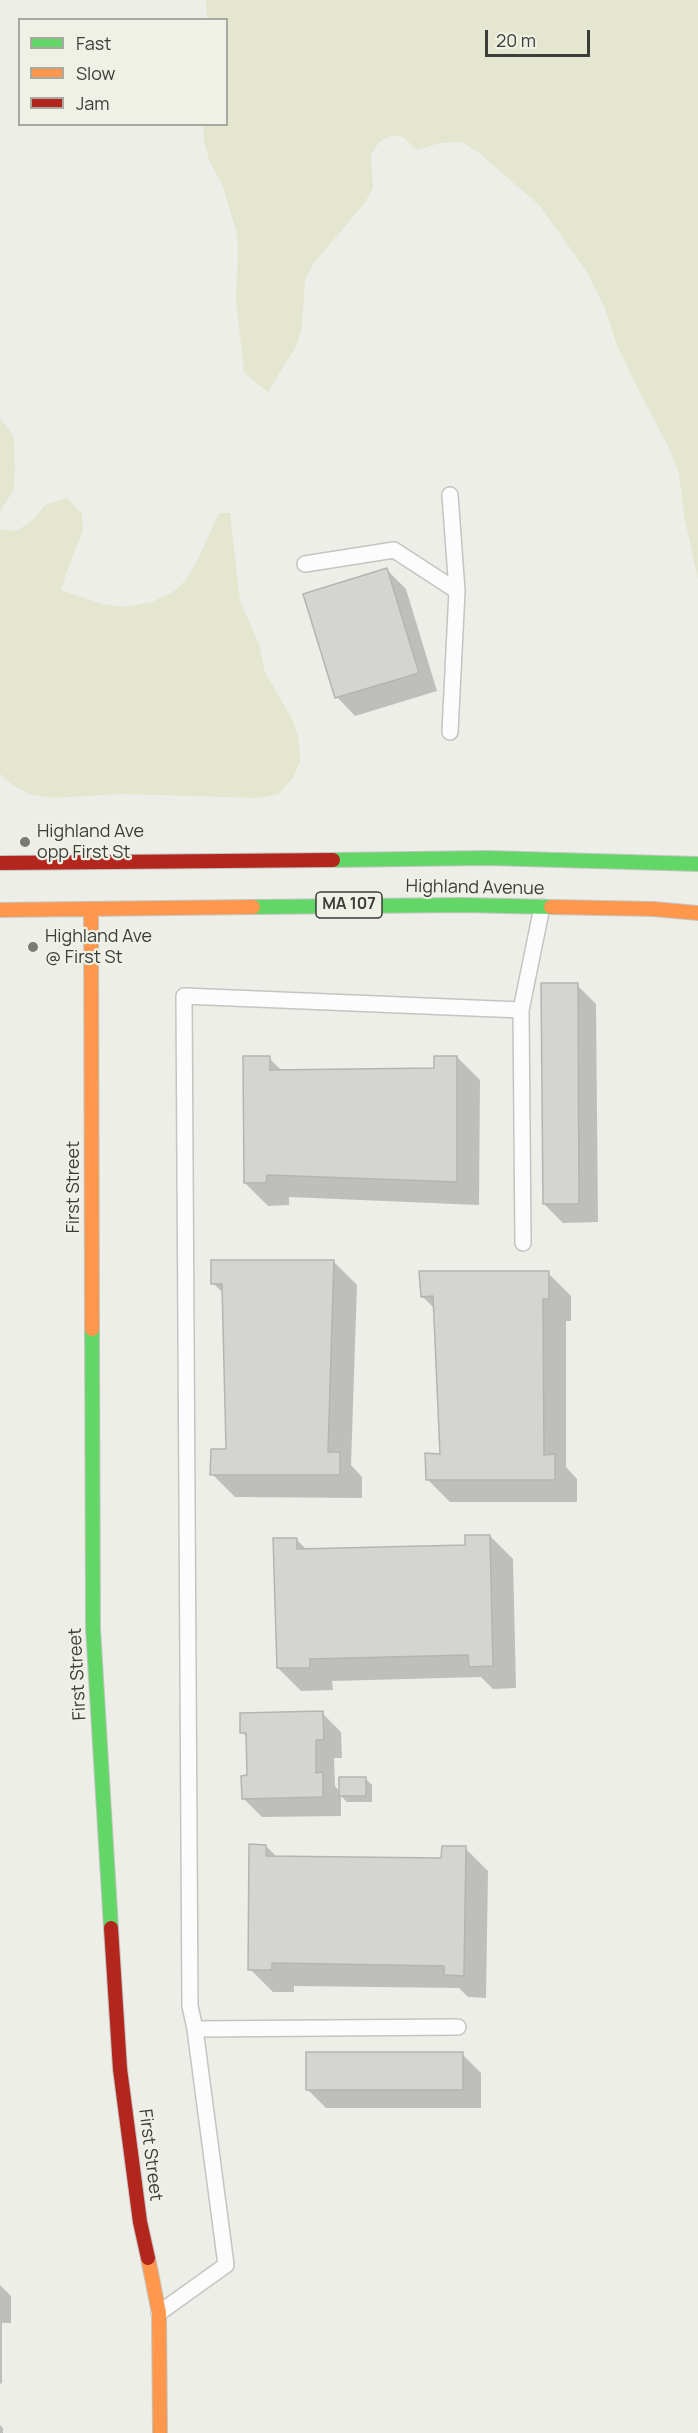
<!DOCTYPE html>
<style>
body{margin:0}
#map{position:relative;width:698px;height:2433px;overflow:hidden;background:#eeeee9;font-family:Manrope,sans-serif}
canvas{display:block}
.legend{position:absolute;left:18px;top:18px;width:210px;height:108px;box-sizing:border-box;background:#f0f1e6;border:2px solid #a8a9a0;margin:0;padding:8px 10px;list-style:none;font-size:18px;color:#3c3c38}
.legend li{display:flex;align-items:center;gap:12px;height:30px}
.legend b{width:30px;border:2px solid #a8a9a0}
.scale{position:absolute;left:485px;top:30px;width:105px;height:27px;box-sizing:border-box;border:3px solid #3c3c38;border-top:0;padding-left:8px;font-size:18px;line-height:21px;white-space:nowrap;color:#3c3c38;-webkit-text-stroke:4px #f0f1e6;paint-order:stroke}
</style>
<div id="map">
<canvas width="698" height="2433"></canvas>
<ul class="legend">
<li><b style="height:8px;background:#63d668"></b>Fast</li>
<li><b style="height:8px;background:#ff974d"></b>Slow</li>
<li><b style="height:8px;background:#b3261e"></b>Jam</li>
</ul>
<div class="scale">20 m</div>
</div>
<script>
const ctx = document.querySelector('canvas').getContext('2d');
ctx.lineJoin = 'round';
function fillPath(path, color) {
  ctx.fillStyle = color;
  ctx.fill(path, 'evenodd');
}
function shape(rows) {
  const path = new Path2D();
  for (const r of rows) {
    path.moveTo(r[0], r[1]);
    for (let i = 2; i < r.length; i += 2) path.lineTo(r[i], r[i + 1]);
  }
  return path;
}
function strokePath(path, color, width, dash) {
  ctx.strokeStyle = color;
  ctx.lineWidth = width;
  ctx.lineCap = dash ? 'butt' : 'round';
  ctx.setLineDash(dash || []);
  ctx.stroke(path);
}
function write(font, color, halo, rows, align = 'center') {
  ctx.font = font + ' Manrope,sans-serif';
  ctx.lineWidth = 4.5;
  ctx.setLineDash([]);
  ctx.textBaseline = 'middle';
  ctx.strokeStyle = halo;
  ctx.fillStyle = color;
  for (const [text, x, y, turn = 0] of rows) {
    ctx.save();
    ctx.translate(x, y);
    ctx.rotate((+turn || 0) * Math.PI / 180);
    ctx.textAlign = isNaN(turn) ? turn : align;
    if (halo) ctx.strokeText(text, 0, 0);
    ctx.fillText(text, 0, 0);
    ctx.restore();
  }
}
fillPath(shape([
 [206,0,698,0,698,579,684,516,679,473,669,448,635,383,616,343,605,309,587,272,539,205,479,153,462,142,440,143,417,150,403,137,392,135,379,142,371,155,373,188,364,204,314,263,305,280,302,328,297,345,268,392,244,373,236,300,238,246,236,230,222,184,210,163,204,142,203,125,226,124,226,20,207,19],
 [0,418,14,437,15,470,14,489,0,512],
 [67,498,82,514,83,530,67,571,61,590,102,604,125,607,152,602,173,592,185,581,196,563,219,513,230,513,240,601,259,644,265,672,294,723,299,741,300,761,294,776,279,794,258,798,120,794,52,798,29,794,14,786,0,774,0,529,17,531,34,519,45,505]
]), '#e4e6cf');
fillPath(shape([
 [387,570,406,589,437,691,355,716,337,697],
 [577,985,596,1004,598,1222,563,1223,544,1204],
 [457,1057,480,1080,479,1205,289,1197,289,1205,268,1206,245,1183,269,1058,283,1072,436,1069],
 [334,1262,357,1285,351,1465,362,1477,362,1498,235,1497,212,1474,227,1451,224,1294,213,1283],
 [548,1273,571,1296,571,1321,566,1321,566,1467,577,1479,577,1502,450,1502,427,1479,442,1455,435,1309,422,1296],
 [490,1536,513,1559,516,1688,493,1689,481,1677,332,1681,333,1690,301,1691,278,1668,297,1540,307,1550,467,1546],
 [322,1713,341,1732,342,1758,334,1758,335,1786,340,1792,365,1778,372,1785,372,1802,347,1802,341,1796,341,1816,262,1817,243,1798,249,1777,248,1738,242,1732],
 [266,1846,277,1857,443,1859,465,1848,488,1871,486,1998,468,1997,459,1988,294,1986,294,1992,273,1992,250,1969],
 [462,2054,481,2073,481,2108,326,2108,307,2089],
 [0,2285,11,2296,11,2323,2,2323,2,2383,0,2384],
 [0,2425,3,2428,3,2433,0,2433]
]), '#0003');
const building = shape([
 [387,568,419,673,335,698,303,594,387,568],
 [541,983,578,983,579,1204,543,1204,541,983],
 [243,1056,270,1056,270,1070,434,1068,434,1056,457,1056,457,1182,267,1175,266,1183,244,1183,243,1056],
 [211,1260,334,1260,328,1452,340,1452,340,1475,210,1475,211,1449,226,1449,222,1284,211,1284,211,1260],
 [419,1271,549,1271,549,1299,543,1299,544,1455,555,1454,555,1480,426,1480,425,1453,440,1454,433,1296,421,1297,419,1271],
 [465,1535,490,1535,493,1666,469,1667,468,1655,310,1659,310,1668,277,1668,273,1538,297,1538,297,1549,465,1545,465,1535],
 [323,1711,324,1740,316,1740,316,1773,323,1772,323,1797,242,1799,241,1776,247,1775,246,1733,240,1733,240,1713,323,1711],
 [339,1777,366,1777,366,1796,339,1796,339,1777],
 [249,1844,266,1845,266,1856,441,1858,442,1846,466,1846,464,1976,444,1975,444,1966,272,1963,272,1970,248,1970,249,1844],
 [306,2052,463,2052,463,2090,306,2090,306,2052]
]);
fillPath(building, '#d4d4d0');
strokePath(building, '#b4b4b0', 1.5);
const lane = shape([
 [450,495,457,591,450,732],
 [305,564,394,550,457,591],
 [521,1010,523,1243],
 [195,2029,458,2027],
 [159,2313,226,2265,195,2029,190,2006,184,996,521,1010,542,907]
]);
const fast = shape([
 [333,860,488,858,698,864],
 [253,907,463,905,551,907],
 [92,1329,93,1628,111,1928]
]);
const slow = shape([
 [551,907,653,909,698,913],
 [91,909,92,1329],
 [0,910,253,907],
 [148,2258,159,2313,160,2433]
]);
const jam = shape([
 [0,863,333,860],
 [111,1928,120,2069,140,2222,148,2258]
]);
strokePath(lane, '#c4c5c0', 18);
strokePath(fast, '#c4c5c0', 16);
strokePath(slow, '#c4c5c0', 16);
strokePath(jam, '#c4c5c0', 16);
strokePath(lane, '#fcfcfc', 15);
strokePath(fast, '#63d668', 14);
strokePath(slow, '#ff974d', 14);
strokePath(jam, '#b3261e', 14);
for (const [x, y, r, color] of [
 [25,842,6,"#7a7a76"],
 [33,947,6,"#7a7a76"]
]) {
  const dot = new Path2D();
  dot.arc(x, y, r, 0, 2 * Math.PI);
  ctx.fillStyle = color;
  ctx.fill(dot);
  strokePath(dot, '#f0f1e6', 2);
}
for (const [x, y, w] of [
 [349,905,66]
]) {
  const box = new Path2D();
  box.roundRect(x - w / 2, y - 13, w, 26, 4.5);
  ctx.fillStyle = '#f0f1e6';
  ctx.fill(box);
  strokePath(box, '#3c3c38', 1.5);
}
write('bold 16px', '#3c3c38', null, [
 ["MA 107",349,905]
]);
write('18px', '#3c3c38', '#f0f1e6', [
 ["Highland Ave",37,832],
 ["opp First St",37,853],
 ["Highland Ave",45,937],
 ["@ First St",45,958]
], 'left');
write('18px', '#3c3c38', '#f0f1e6', [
 ["Highland Avenue",475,888,1],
 ["First Street",74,1187,-90],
 ["First Street",78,1674,-93],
 ["First Street",150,2155,83]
]);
</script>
